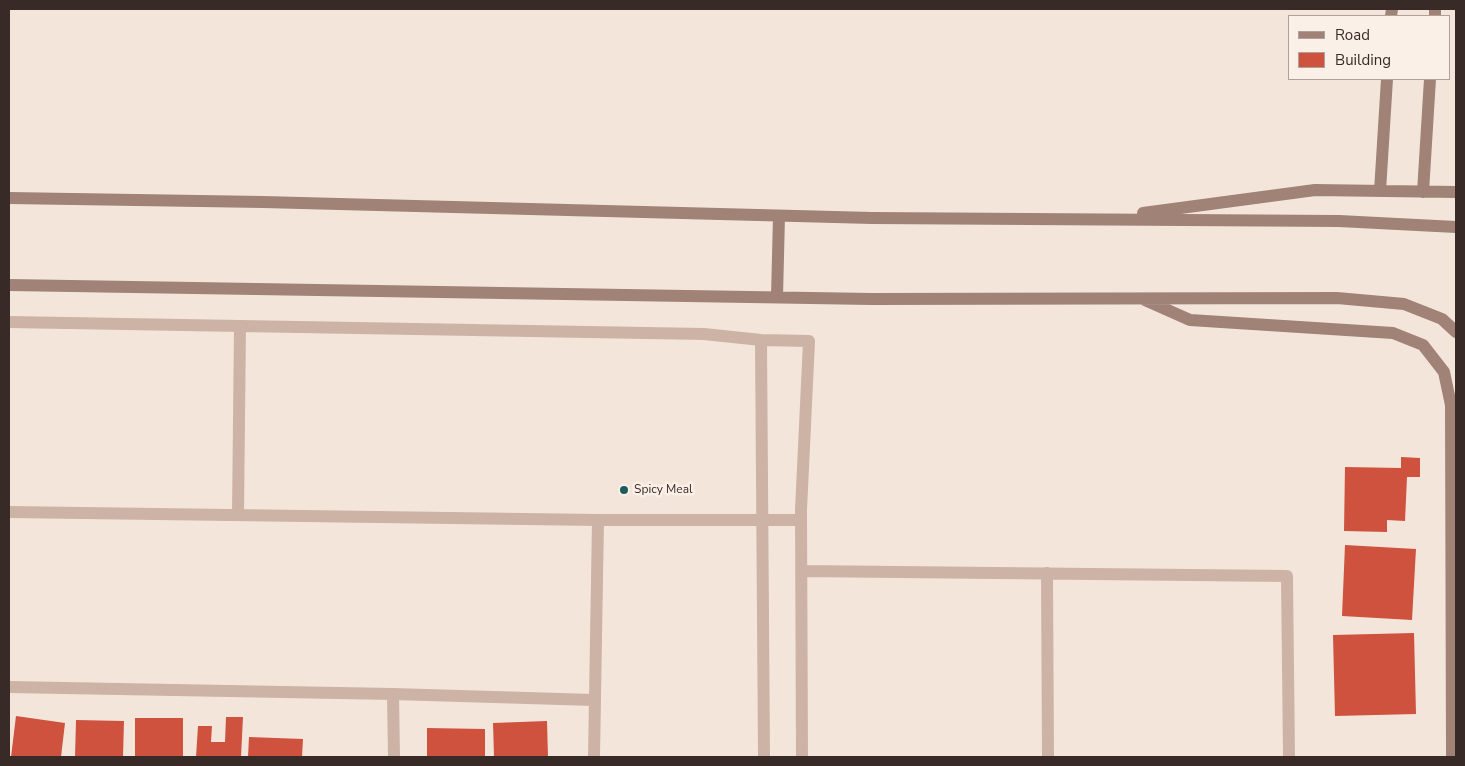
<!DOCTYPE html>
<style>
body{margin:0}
#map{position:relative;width:1465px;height:766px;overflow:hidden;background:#f4e5db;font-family:"Nunito Sans",sans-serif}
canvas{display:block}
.frame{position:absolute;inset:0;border:10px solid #382b27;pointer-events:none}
.legend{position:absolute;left:1288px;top:15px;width:162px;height:65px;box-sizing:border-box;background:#fbf0e7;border:1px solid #ada19a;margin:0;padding:6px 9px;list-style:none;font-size:15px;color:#382b27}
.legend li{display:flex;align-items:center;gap:10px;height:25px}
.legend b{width:25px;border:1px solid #ada19a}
</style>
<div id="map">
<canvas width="1465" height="766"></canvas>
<div class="frame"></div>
<ul class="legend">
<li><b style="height:6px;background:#a08277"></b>Road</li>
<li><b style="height:14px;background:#ce523e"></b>Building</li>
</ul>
</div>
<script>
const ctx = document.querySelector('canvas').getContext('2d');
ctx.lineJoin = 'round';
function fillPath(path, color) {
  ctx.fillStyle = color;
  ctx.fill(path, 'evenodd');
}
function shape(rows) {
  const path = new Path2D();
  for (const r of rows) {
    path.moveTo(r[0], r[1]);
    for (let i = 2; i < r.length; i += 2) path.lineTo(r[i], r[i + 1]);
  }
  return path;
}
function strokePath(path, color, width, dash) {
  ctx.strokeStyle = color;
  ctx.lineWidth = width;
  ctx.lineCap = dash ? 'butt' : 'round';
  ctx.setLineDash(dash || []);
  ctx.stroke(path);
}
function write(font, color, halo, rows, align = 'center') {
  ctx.font = font + ' "Nunito Sans",sans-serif';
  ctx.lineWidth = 5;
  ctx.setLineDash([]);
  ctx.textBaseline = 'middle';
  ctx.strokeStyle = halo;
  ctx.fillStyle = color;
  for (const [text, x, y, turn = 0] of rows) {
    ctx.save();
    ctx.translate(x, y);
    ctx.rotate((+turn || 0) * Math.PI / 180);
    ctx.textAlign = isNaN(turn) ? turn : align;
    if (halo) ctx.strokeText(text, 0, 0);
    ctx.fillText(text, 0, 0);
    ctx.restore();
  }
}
fillPath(shape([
 [1401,457,1420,458,1420,477,1407,477,1405,521,1387,520,1387,532,1344,531,1345,467,1401,468],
 [1345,545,1416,549,1412,620,1342,616],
 [1414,633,1416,714,1335,716,1333,635],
 [16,716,65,723,61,757,11,757],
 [226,717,243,717,241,757,196,757,198,726,212,726,211,742,225,742],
 [135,718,183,718,183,757,135,757],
 [76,720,124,721,123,757,75,757],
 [547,721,548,757,494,757,493,723],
 [427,728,485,729,485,757,427,757],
 [249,737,303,739,302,757,248,757]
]), '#ce523e');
strokePath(shape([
 [9,322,704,334,761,340,809,341,801,510,802,757],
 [761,340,764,757],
 [9,512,598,520,801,520],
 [238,514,240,326],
 [801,571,1287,576,1289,757],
 [1047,573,1048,757],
 [9,687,393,694,594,700],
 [393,694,394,757],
 [594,757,598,520]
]), '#cdb3a5', 12);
strokePath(shape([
 [1391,16,1392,9],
 [1435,16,1435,9],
 [1380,191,1387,79],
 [1423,192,1430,79],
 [9,198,263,202,872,218,1339,221,1456,227],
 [1143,213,1315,190,1456,192],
 [9,285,872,299,1337,298,1404,304,1442,319,1456,332],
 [777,297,779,216],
 [1145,300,1190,320,1393,333,1423,345,1444,372,1451,405,1452,757]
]), '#a08277', 12);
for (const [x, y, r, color] of [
 [624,490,5,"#1a5c5a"]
]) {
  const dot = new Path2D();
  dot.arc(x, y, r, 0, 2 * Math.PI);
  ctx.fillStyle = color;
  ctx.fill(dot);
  strokePath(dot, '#fbf0e7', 2);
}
write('12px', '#382b27', '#fbf0e7', [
 ["Spicy Meal",634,490]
], 'left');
</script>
